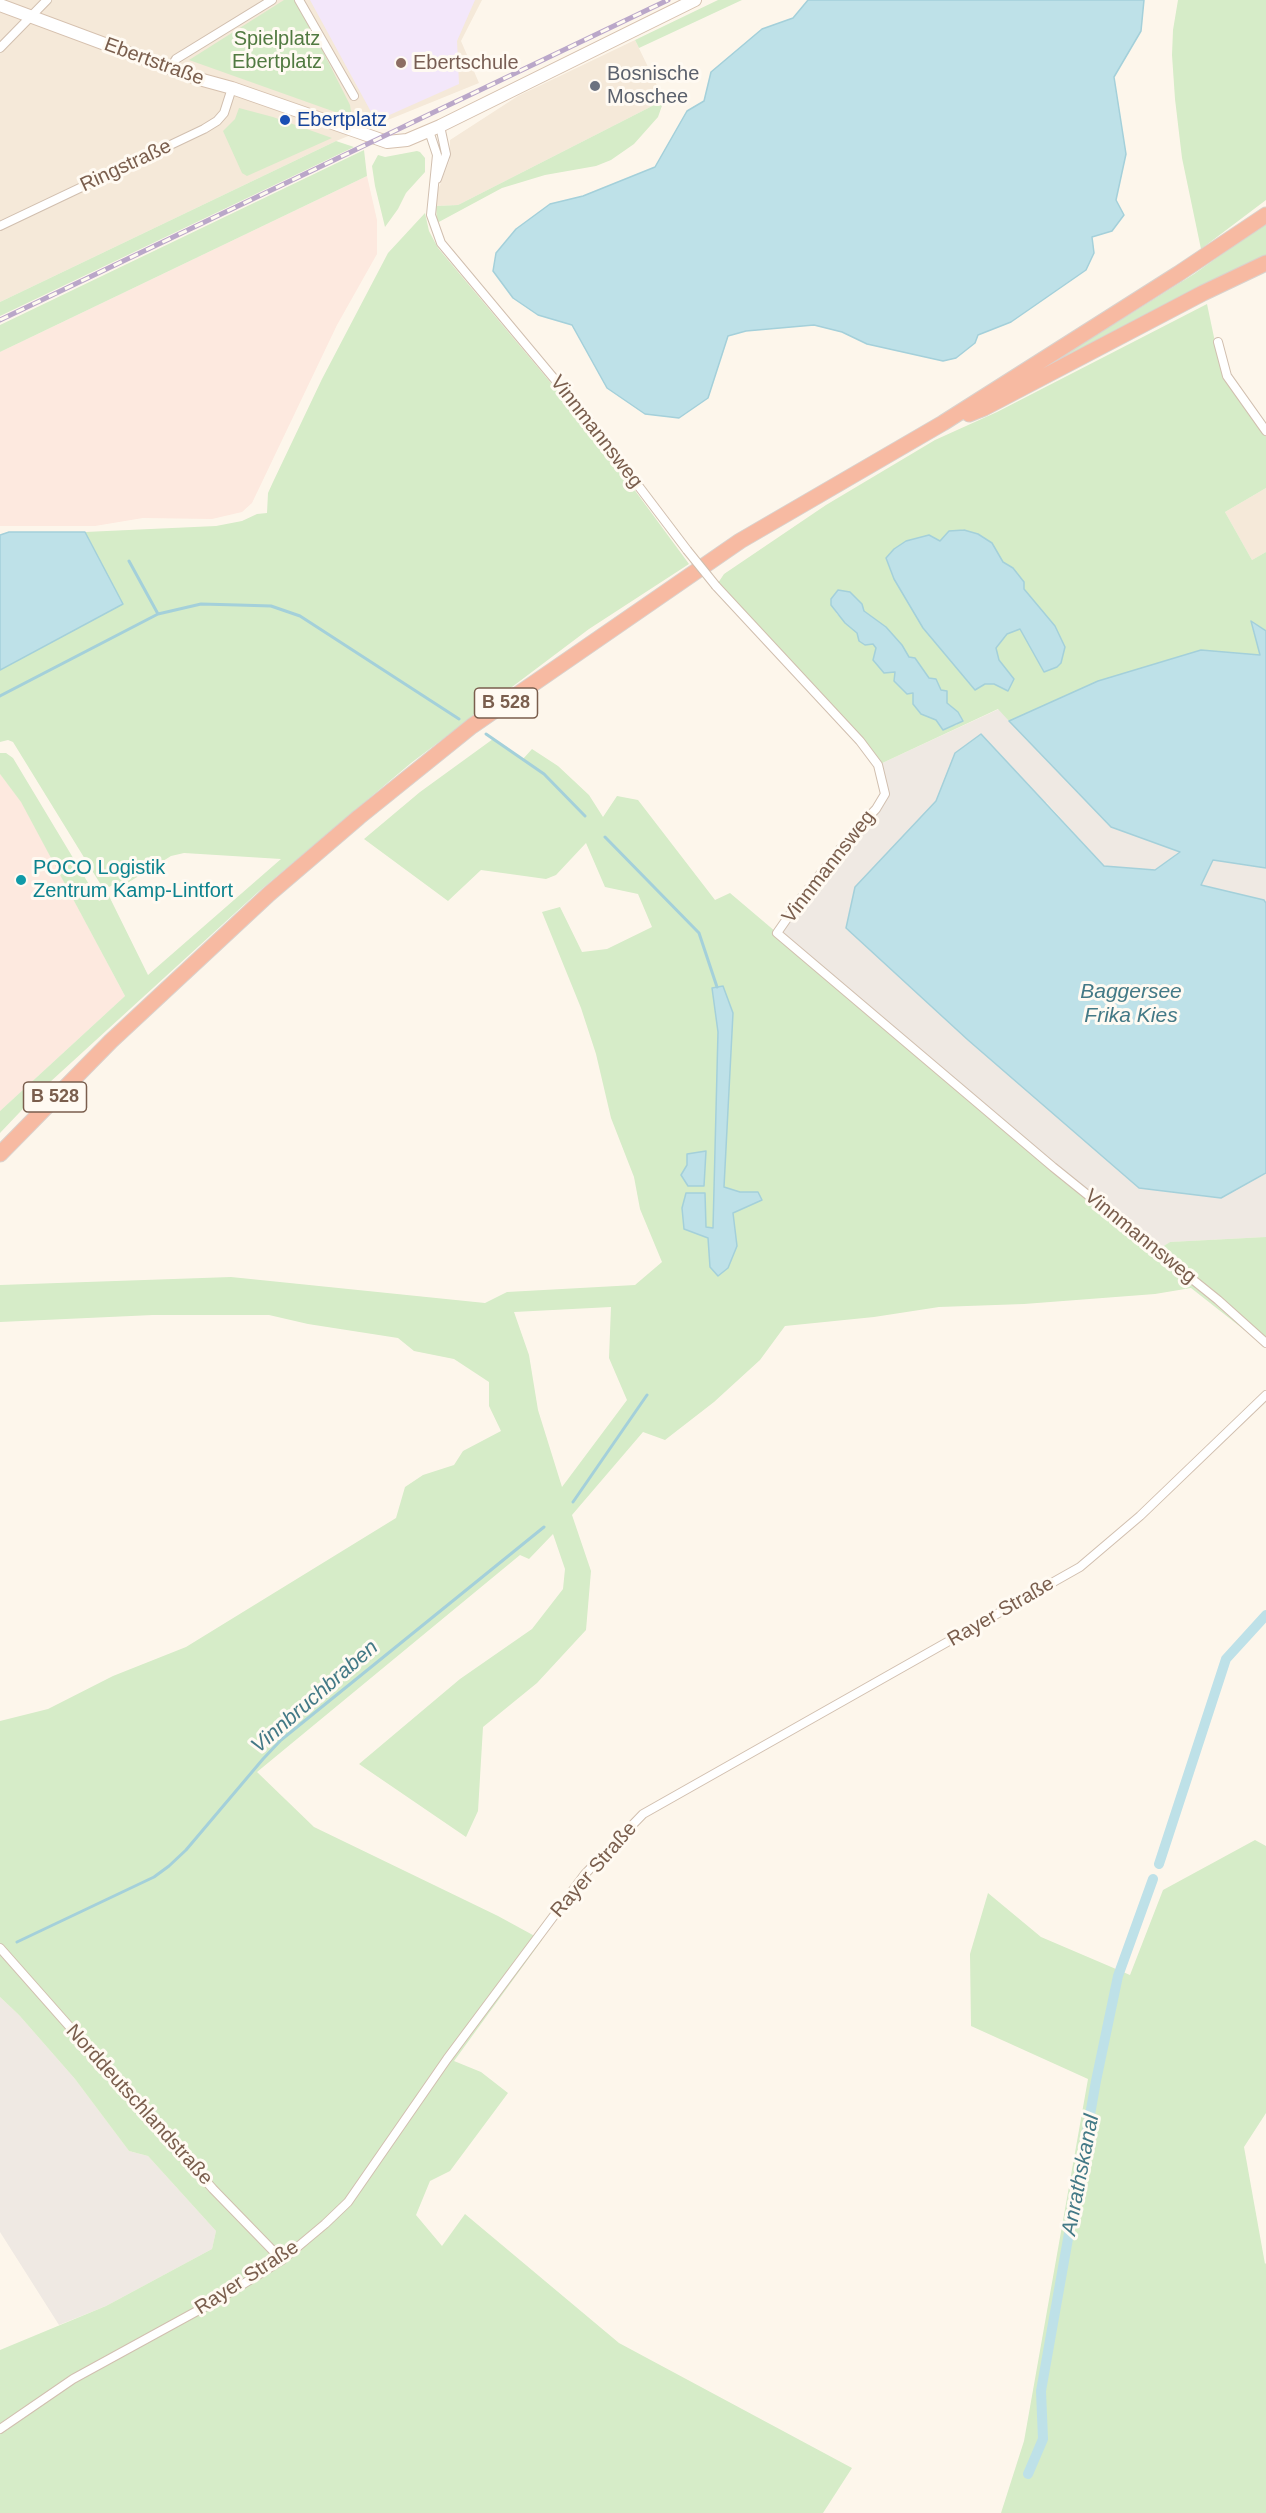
<!DOCTYPE html>
<meta charset="utf-8">
<style>
body{margin:0}
canvas{display:block;background:#fdf6eb}
</style>
<canvas width="1266" height="2513"></canvas>
<script>
const ctx = document.querySelector('canvas').getContext('2d');
ctx.lineJoin = 'round';
function fillPath(path, color) {
  ctx.fillStyle = color;
  ctx.fill(path, 'evenodd');
}
function shape(rows) {
  const path = new Path2D();
  for (const r of rows) {
    path.moveTo(r[0], r[1]);
    for (let i = 2; i < r.length; i += 2) path.lineTo(r[i], r[i + 1]);
  }
  return path;
}
function strokePath(path, color, width, dash) {
  ctx.strokeStyle = color;
  ctx.lineWidth = width;
  ctx.lineCap = dash ? 'butt' : 'round';
  ctx.setLineDash(dash || []);
  ctx.stroke(path);
}
function write(font, color, halo, rows, align = 'center') {
  ctx.font = font + ' Arial,sans-serif';
  ctx.lineWidth = 6;
  ctx.setLineDash([]);
  ctx.textBaseline = 'middle';
  ctx.strokeStyle = halo;
  ctx.fillStyle = color;
  for (const [text, x, y, turn = 0] of rows) {
    ctx.save();
    ctx.translate(x, y);
    ctx.rotate((+turn || 0) * Math.PI / 180);
    ctx.textAlign = isNaN(turn) ? turn : align;
    if (halo) ctx.strokeText(text, 0, 0);
    ctx.fillText(text, 0, 0);
    ctx.restore();
  }
}
fillPath(shape([
 [0,0,482,0,461,41,479,83,336,141,0,302],
 [635,40,664,100,458,205,436,206,438,190,450,159,450,140,518,96],
 [1266,488,1266,552,1252,560,1225,512]
]), '#f5e9d9');
fillPath(shape([
 [367,176,377,220,377,254,337,325,252,503,242,512,212,519,143,518,95,526,0,526,0,352],
 [0,774,21,801,125,996,0,1111]
]), '#fde9df');
fillPath(shape([
 [999,709,1111,827,1180,851,1155,870,1104,866,1047,803,955,753,936,801,846,928,968,1040,1221,1198,1266,1173,1266,1237,1170,1242,1150,1255,777,933,885,794,878,765],
 [1210,859,1266,868,1266,903,1264,900,1200,885],
 [0,1997,19,2015,75,2079,129,2151,148,2156,216,2231,212,2249,106,2306,59,2325,0,2232]
]), '#efe9e3');
fillPath(shape([
 [310,0,475,0,457,41,459,84,376,121]
]), '#f3e7fa');
fillPath(shape([
 [284,0,297,0,350,105,352,118,189,60],
 [718,0,742,0,639,48,635,40],
 [1178,0,1266,0,1266,200,1201,249,1182,158,1175,99,1172,55,1173,30],
 [664,100,658,117,634,144,611,160,596,166,545,175,502,188,437,223,436,206,458,205],
 [239,108,273,117,332,138,247,176,242,173,223,131,235,119],
 [336,141,354,147,0,316,0,302],
 [364,150,367,176,0,352,0,325],
 [417,151,420,152,425,158,425,172,406,193,398,209,385,227,375,186,372,166,378,155,385,157],
 [425,213,429,231,438,248,592,432,689,564,589,629,411,763,257,893,38,1093,0,1133,0,1111,125,996,21,802,0,774,0,753,6,753,13,758,99,901,109,896,148,975,281,859,184,853,171,856,121,887,118,882,109,887,101,885,13,742,8,740,0,742,0,670,123,604,85,532,216,526,242,521,257,514,267,513,268,493,273,482,322,379,388,253],
 [1266,223,1266,257,1033,375,1194,274],
 [1207,304,1215,342,1227,376,1266,431,1266,488,1225,512,1252,560,1266,552,1266,631,1251,622,1260,655,1201,650,1098,681,1009,721,998,709,878,765,716,586,724,574,826,505,935,440,997,412],
 [978,534,992,543,1003,562,1013,568,1024,582,1024,589,1055,626,1030,645,1020,629,1007,634,996,648,998,660,1014,679,1008,691,994,684,970,684,923,628,894,579,940,541],
 [835,595,857,599,862,604,864,611,886,627,902,645,909,658,941,690,947,703,958,712,957,725,945,727,936,720,921,714,913,693,873,644,865,645,857,633,837,614,831,605,831,599],
 [493,739,523,759,532,749,558,766,589,795,603,817,617,796,638,800,715,900,730,893,1053,1167,1154,1248,1151,1254,1170,1242,1266,1237,1266,1347,1191,1288,1155,1294,1024,1304,939,1307,874,1317,785,1326,760,1360,714,1402,665,1440,643,1432,572,1515,591,1571,586,1630,537,1683,483,1727,478,1811,466,1837,359,1764,460,1679,532,1629,563,1589,565,1569,553,1534,529,1559,520,1555,257,1772,314,1827,498,1916,542,1940,454,2061,481,2072,508,2093,450,2171,430,2181,416,2215,442,2246,465,2214,619,2343,852,2468,823,2513,0,2513,0,2350,106,2306,212,2249,216,2231,148,2156,129,2151,75,2079,19,2015,0,1997,0,1721,48,1709,113,1676,186,1647,396,1518,405,1487,423,1475,454,1465,463,1451,501,1431,489,1406,489,1382,454,1359,414,1351,398,1338,308,1324,269,1315,153,1315,0,1322,0,1285,231,1277,485,1303,507,1292,635,1285,662,1262,640,1209,634,1177,611,1118,596,1054,581,1008,542,912,560,907,582,952,607,949,652,927,638,894,605,887,586,843,556,875,546,879,481,870,448,901,364,839,420,792],
 [611,1307,609,1358,627,1400,562,1487,538,1410,529,1355,514,1312],
 [1255,1840,1266,1846,1266,2113,1244,2147,1265,2264,1266,2263,1266,2513,1001,2513,1024,2441,1088,2079,971,2026,970,1954,988,1893,1041,1937,1130,1975,1163,1890]
]), '#d6ecc8');
const water = shape([
 [808,0,1144,0,1141,31,1114,77,1126,154,1116,200,1124,215,1112,231,1092,237,1094,253,1086,270,1011,322,978,335,975,343,956,358,943,361,867,344,842,332,814,325,746,331,728,336,708,398,679,418,645,414,607,388,572,325,538,315,513,298,493,271,496,253,516,229,550,204,583,196,655,167,687,111,704,101,711,72,762,29,793,18,808,0],
 [964,530,978,534,992,543,1003,562,1013,568,1024,582,1024,589,1055,626,1065,647,1061,663,1057,667,1044,672,1020,629,1007,634,996,648,999,660,1014,679,1008,691,994,684,985,684,975,690,923,628,894,579,886,558,894,549,906,541,929,535,940,541,949,531,964,530],
 [9,532,85,532,123,604,0,670,0,535,9,532],
 [838,590,850,592,862,604,864,611,886,627,902,645,909,657,915,658,929,678,936,679,941,690,947,691,947,703,958,712,963,721,943,730,936,720,921,714,913,704,913,693,907,694,894,681,895,672,884,673,873,660,876,648,873,644,865,645,859,641,857,633,845,623,831,605,831,599,838,590],
 [1251,621,1266,631,1266,868,1213,860,1201,885,1264,900,1266,903,1266,1173,1221,1198,1139,1188,968,1040,846,928,855,887,936,801,955,753,981,734,1104,866,1155,870,1180,852,1111,827,1009,721,1098,681,1201,650,1260,655,1251,621],
 [723,986,733,1013,724,1187,740,1192,758,1192,762,1200,733,1213,737,1246,728,1268,718,1276,710,1267,708,1238,684,1229,682,1208,686,1193,705,1193,706,1227,713,1228,718,1032,712,988,723,986],
 [706,1151,704,1186,688,1186,681,1175,687,1165,687,1154,706,1151]
]);
fillPath(water, '#bee1e8');
strokePath(water, '#a4d0da', 1.5);
strokePath(shape([
 [129,561,158,614],
 [0,696,158,614,201,604,238,605,271,606,300,616,459,719],
 [486,734,544,774,585,816],
 [605,837,699,933,717,987],
 [573,1502,647,1395],
 [17,1942,154,1877,169,1866,186,1850,263,1759,281,1740,544,1527]
]), '#a4d0da', 3);
strokePath(shape([
 [1159,1864,1226,1659,1266,1615],
 [1028,2474,1043,2439,1041,2391,1096,2081,1118,1976,1153,1879]
]), '#bee1e8', 10);
const street = shape([
 [299,0,354,96],
 [0,48,47,0],
 [171,67,176,59,272,0],
 [429,131,437,155,431,215,441,243,587,418,687,550],
 [437,179,446,154,440,126],
 [0,226,204,129,217,121,224,113,232,88],
 [1218,342,1227,376,1266,431],
 [716,586,860,741,878,765,885,794,876,809,852,834,802,897,777,933,1053,1167,1218,1300,1266,1343],
 [0,1948,213,2189,282,2260],
 [0,2429,73,2379,219,2299,282,2260,325,2224,348,2202,447,2059,585,1874,643,1814,1080,1567,1140,1516,1266,1395]
]);
const secondary = shape([
 [0,5,199,79,232,88,387,142,407,140,440,126,695,0]
]);
const highway = shape([
 [969,414,984,408,1203,293,1266,263],
 [0,1154,111,1041,269,894,359,817,472,726,740,541,943,423,1178,274,1266,215]
]);
strokePath(street, '#d1bfaf', 10);
strokePath(secondary, '#d6c1af', 14);
strokePath(highway, '#dad2cd', 17);
strokePath(street, '#fff', 8);
strokePath(secondary, '#fff', 12);
strokePath(highway, '#f7baa2', 15);
const rail = shape([
 [0,320,668,0]
]);
strokePath(rail, '#baa7c9', 5);
strokePath(rail, '#fffaf2', 3, [9]);
const streetBridge = shape([
 [687,550,716,586]
]);
strokePath(streetBridge, '#d1bfaf', 10, []);
strokePath(streetBridge, '#fff', 8);
for (const [x, y, r, color] of [
 [401,63,6,"#8d6e63"],
 [595,86,6,"#6b7280"],
 [285,120,6,"#1a4fb4"],
 [21,880,6,"#0f9aa8"]
]) {
  const dot = new Path2D();
  dot.arc(x, y, r, 0, 2 * Math.PI);
  ctx.fillStyle = color;
  ctx.fill(dot);
  strokePath(dot, '#fffaf2', 2);
}
for (const [x, y, w] of [
 [506,703,63],
 [55,1097,63]
]) {
  const box = new Path2D();
  box.roundRect(x - w / 2, y - 15, w, 30, 4.5);
  ctx.fillStyle = '#fffaf2';
  ctx.fill(box);
  strokePath(box, '#7a5e4d', 1.5);
}
write('bold 18px', '#7a5e4d', null, [
 ["B 528",506,703],
 ["B 528",55,1097]
]);
write('20px', '#517a41', '#fffaf2', [
 ["Spielplatz",277,39],
 ["Ebertplatz",277,62]
]);
write('20px', '#7a5e4d', '#fffaf2', [
 ["Ebertstraße",154,62,20],
 ["Ringstraße",126,166,-25],
 ["Vinnmannsweg",596,432,52],
 ["Vinnmannsweg",829,867,-52],
 ["Vinnmannsweg",1140,1237,39],
 ["Rayer Straße",1001,1612,-30],
 ["Rayer Straße",594,1870,-49],
 ["Norddeutschlandstraße",139,2105,48],
 ["Rayer Straße",247,2278,-33]
]);
write('20px', '#785e54', '#fffaf2', [
 ["Ebertschule",413,63]
], 'left');
write('20px', '#5b616d', '#fffaf2', [
 ["Bosnische",607,74],
 ["Moschee",607,97]
], 'left');
write('20px', '#164399', '#fffaf2', [
 ["Ebertplatz",297,120]
], 'left');
write('20px', '#0d838f', '#fffaf2', [
 ["POCO Logistik",33,868],
 ["Zentrum Kamp-Lintfort",33,891]
], 'left');
write('italic 21px', '#437986', '#fffaf2', [
 ["Baggersee",1131,992],
 ["Frika Kies",1131,1016],
 ["Vinnbruchbraben",315,1697,-41],
 ["Anrathskanal",1081,2175,-79]
]);
</script>
